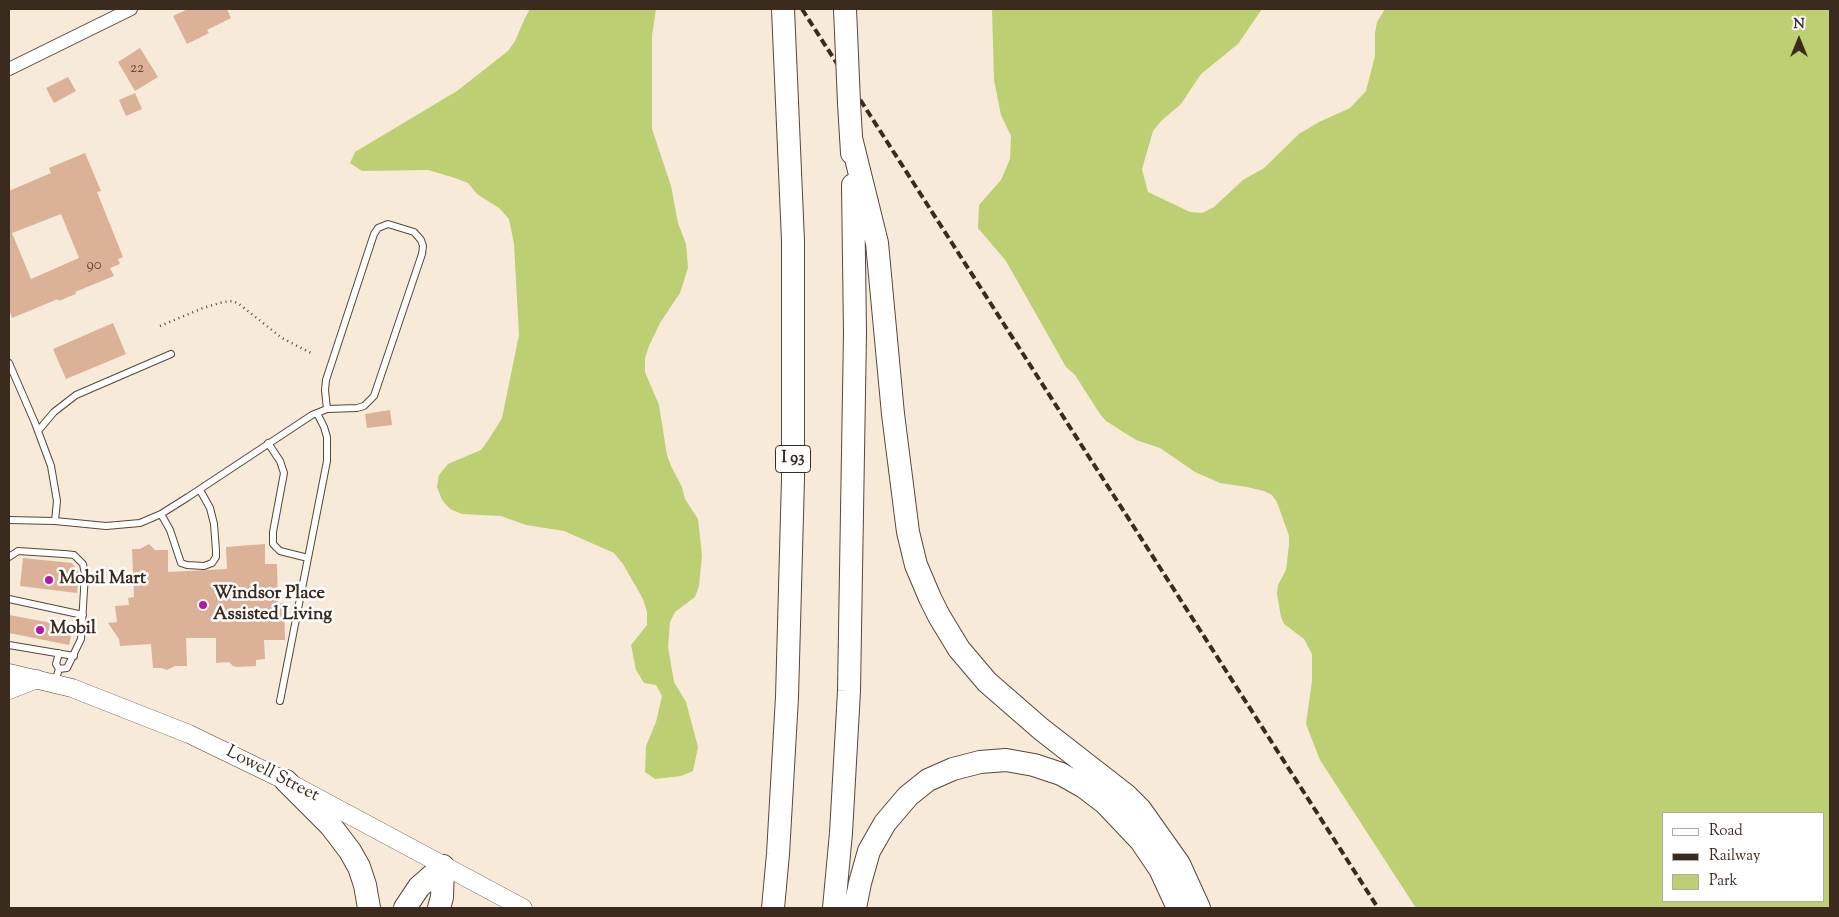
<!DOCTYPE html>
<style>
body{margin:0}
#map{position:relative;width:1839px;height:917px;overflow:hidden;background:#f7ead8;font-family:"Sorts Mill Goudy",serif}
canvas{display:block}
.frame{position:absolute;inset:0;border:10px solid #3b2a1e;pointer-events:none}
.legend{position:absolute;left:1662px;top:812px;width:162px;height:90px;box-sizing:border-box;background:#fff;border:1px solid #b1aaa5;margin:0;padding:6px 9px;list-style:none;font-size:15px;color:#3b2a1e}
.legend li{display:flex;align-items:center;gap:10px;height:25px}
.legend b{width:25px;border:1px solid #b1aaa5}
.north{position:absolute;left:1774px;top:15px;width:50px;height:50px;-webkit-text-stroke:4px #fff;paint-order:stroke;rotate:0deg;font-size:14px;font-weight:700;line-height:20px;text-align:center;color:#3b2a1e}
.north::after{content:'';display:block;margin:auto;width:18px;height:22px;background:#3b2a1e;clip-path:polygon(50% 0,100% 100%,50% 72%,0 100%)}
</style>
<div id="map">
<canvas width="1839" height="917"></canvas>
<div class="frame"></div>
<ul class="legend">
<li><b style="height:6px;background:#fff"></b>Road</li>
<li><b style="height:6px;background:#3b2a1e"></b>Railway</li>
<li><b style="height:14px;background:#bccf72"></b>Park</li>
</ul>
<div class="north">N</div>
</div>
<script>
const ctx = document.querySelector('canvas').getContext('2d');
ctx.lineJoin = 'round';
function fillPath(path, color) {
  ctx.fillStyle = color;
  ctx.fill(path, 'evenodd');
}
function shape(rows) {
  const path = new Path2D();
  for (const r of rows) {
    path.moveTo(r[0], r[1]);
    for (let i = 2; i < r.length; i += 2) path.lineTo(r[i], r[i + 1]);
  }
  return path;
}
function strokePath(path, color, width, dash) {
  ctx.strokeStyle = color;
  ctx.lineWidth = width;
  ctx.lineCap = dash ? 'butt' : 'round';
  ctx.setLineDash(dash || []);
  ctx.stroke(path);
}
function write(font, color, halo, rows, align = 'center') {
  ctx.font = font + ' "Sorts Mill Goudy",serif';
  ctx.lineWidth = 5;
  ctx.setLineDash([]);
  ctx.textBaseline = 'middle';
  ctx.strokeStyle = halo;
  ctx.fillStyle = color;
  for (const [text, x, y, turn = 0] of rows) {
    ctx.save();
    ctx.translate(x, y);
    ctx.rotate((+turn || 0) * Math.PI / 180);
    ctx.textAlign = isNaN(turn) ? turn : align;
    if (halo) ctx.strokeText(text, 0, 0);
    ctx.fillText(text, 0, 0);
    ctx.restore();
  }
}
fillPath(shape([
 [530,9,656,9,652,36,652,129,671,186,678,223,686,244,688,268,680,293,660,323,649,346,645,358,645,372,659,405,667,455,671,466,682,487,685,499,698,519,702,555,699,586,695,597,675,612,670,622,668,647,674,682,686,702,698,747,693,771,681,776,655,779,645,772,646,746,656,722,662,696,656,685,644,683,636,670,631,645,647,625,647,612,643,599,623,564,614,553,564,531,526,525,501,516,462,514,450,509,442,500,437,487,439,475,448,464,481,450,489,439,502,418,519,335,514,244,509,219,499,208,477,194,468,183,455,178,428,170,362,171,350,163,355,152,457,91,508,51,515,41,525,18],
 [992,9,1262,9,1238,44,1201,74,1181,104,1161,121,1153,131,1142,169,1148,192,1190,212,1202,213,1214,207,1243,180,1264,168,1299,134,1319,122,1350,108,1366,91,1375,56,1375,33,1377,22,1385,9,1830,9,1830,908,1416,908,1320,760,1306,724,1312,681,1312,654,1304,639,1284,624,1281,617,1277,594,1278,585,1286,570,1289,545,1289,536,1277,502,1272,495,1264,491,1247,487,1220,483,1195,472,1160,448,1136,440,1106,421,1100,414,1075,375,1066,367,1006,261,978,228,979,205,1001,180,1010,159,1011,136,1001,115,994,80],
 [1663,813,1823,813,1823,901,1663,901]
]), '#bccf72');
fillPath(shape([
 [188,9,227,9,231,18,207,30,209,33,187,44,173,16],
 [140,48,158,77,135,91,118,62],
 [68,77,76,91,54,103,46,88],
 [135,93,142,109,126,116,119,100],
 [85,153,101,191,97,192,123,257,118,259,120,264,110,268,114,276,75,292,76,294,68,297,59,301,58,299,12,318,9,309,9,191,51,173,49,168],
 [61,214,79,258,31,279,12,233],
 [113,323,126,354,66,379,53,349],
 [390,410,392,425,367,428,365,414],
 [149,544,155,550,168,550,168,572,227,569,226,547,265,544,265,564,277,564,278,603,284,603,285,640,264,640,265,659,256,660,256,666,237,667,233,666,229,662,216,663,216,638,186,638,187,666,175,666,167,670,162,668,153,668,151,644,120,646,119,639,108,623,117,622,115,606,129,605,128,598,134,597,132,549,140,549],
 [23,558,72,563,79,573,77,593,20,586],
 [9,615,73,627,69,645,9,633]
]), '#dbb197');
const lane = shape([
 [9,363,35,423,51,466,57,501,55,521],
 [38,431,54,412,76,395,171,354],
 [268,443,280,461,284,473,273,532,273,544,280,551,308,558],
 [161,514,170,530,181,563,187,565,204,566,212,563,216,557,216,551,214,524,210,508,200,490],
 [9,520,55,521,106,526,140,523,161,514,188,497,312,415,327,409,357,408,364,406,374,396,422,254,423,246,421,240,414,232,388,224,378,228,374,234,326,380,325,390,327,409],
 [9,557,18,551,64,554,74,555,83,564,85,574,81,639,67,668,59,669],
 [9,599,83,615],
 [9,645,74,656],
 [55,682,59,669,56,664,59,653],
 [280,701,327,461,327,437,324,427,317,413]
]);
const street = shape([
 [9,69,131,9]
]);
const secondary = shape([
 [9,673,72,688,189,734,286,781,523,908],
 [9,690,37,679]
]);
const highway = shape([
 [845,9,846,32],
 [849,103,852,153],
 [851,138,877,243,893,414,908,532,916,565,930,598,939,616,959,649,987,682,1041,729,1127,796,1140,809,1179,864,1199,908],
 [286,781,331,826,350,851,359,867,365,885,369,908],
 [405,908,419,887,443,866],
 [439,908,442,897,443,866],
 [773,908,778,854,787,697,793,479,793,241,783,9],
 [834,908,841,833,849,691,855,333,853,185],
 [855,908,860,883,869,851,885,823,908,796,928,780,953,769,980,762,1006,760,1034,765,1061,774,1084,787,1105,803,1141,841,1160,869,1178,908]
]);
strokePath(lane, '#57473a', 8);
strokePath(street, '#57473a', 14);
strokePath(secondary, '#57473a', 19);
strokePath(highway, '#57473a', 24);
strokePath(shape([
 [160,326,203,308,223,302,233,301,239,304,282,338,311,353]
]), '#57473a', 2.5, [1, 4]);
strokePath(lane, '#fff', 6);
strokePath(street, '#fff', 12);
strokePath(secondary, '#fff', 18);
strokePath(highway, '#fff', 22);
strokePath(shape([
 [802,9,1378,908]
]), '#3b2a1e', 4, [8, 4]);
const highwayBridge = shape([
 [846,32,849,103]
]);
strokePath(highwayBridge, '#57473a', 24, []);
strokePath(highwayBridge, '#fff', 22);
for (const [x, y, r, color] of [
 [49,580,5,"#b5179e"],
 [203,605,5,"#b5179e"],
 [40,630,5,"#b5179e"]
]) {
  const dot = new Path2D();
  dot.arc(x, y, r, 0, 2 * Math.PI);
  ctx.fillStyle = color;
  ctx.fill(dot);
  strokePath(dot, '#fff', 2);
}
write('15px', '#634c3c', null, [
 ["22",137,69],
 ["90",94,266]
]);
for (const [x, y, w] of [
 [793,459,35]
]) {
  const box = new Path2D();
  box.roundRect(x - w / 2, y - 13.5, w, 27, 4);
  ctx.fillStyle = '#fff';
  ctx.fill(box);
  strokePath(box, '#3b2a1e', 1);
}
write('bold 16px', '#3b2a1e', null, [
 ["I 93",793,459]
]);
write('bold 18px', '#3b2a1e', '#fff', [
 ["Mobil Mart",59,580],
 ["Windsor Place",213,595],
 ["Assisted Living",213,616],
 ["Mobil",50,630]
], 'left');
write('18px', '#3b2a1e', '#fff', [
 ["Lowell Street",272,775,27]
]);
</script>
